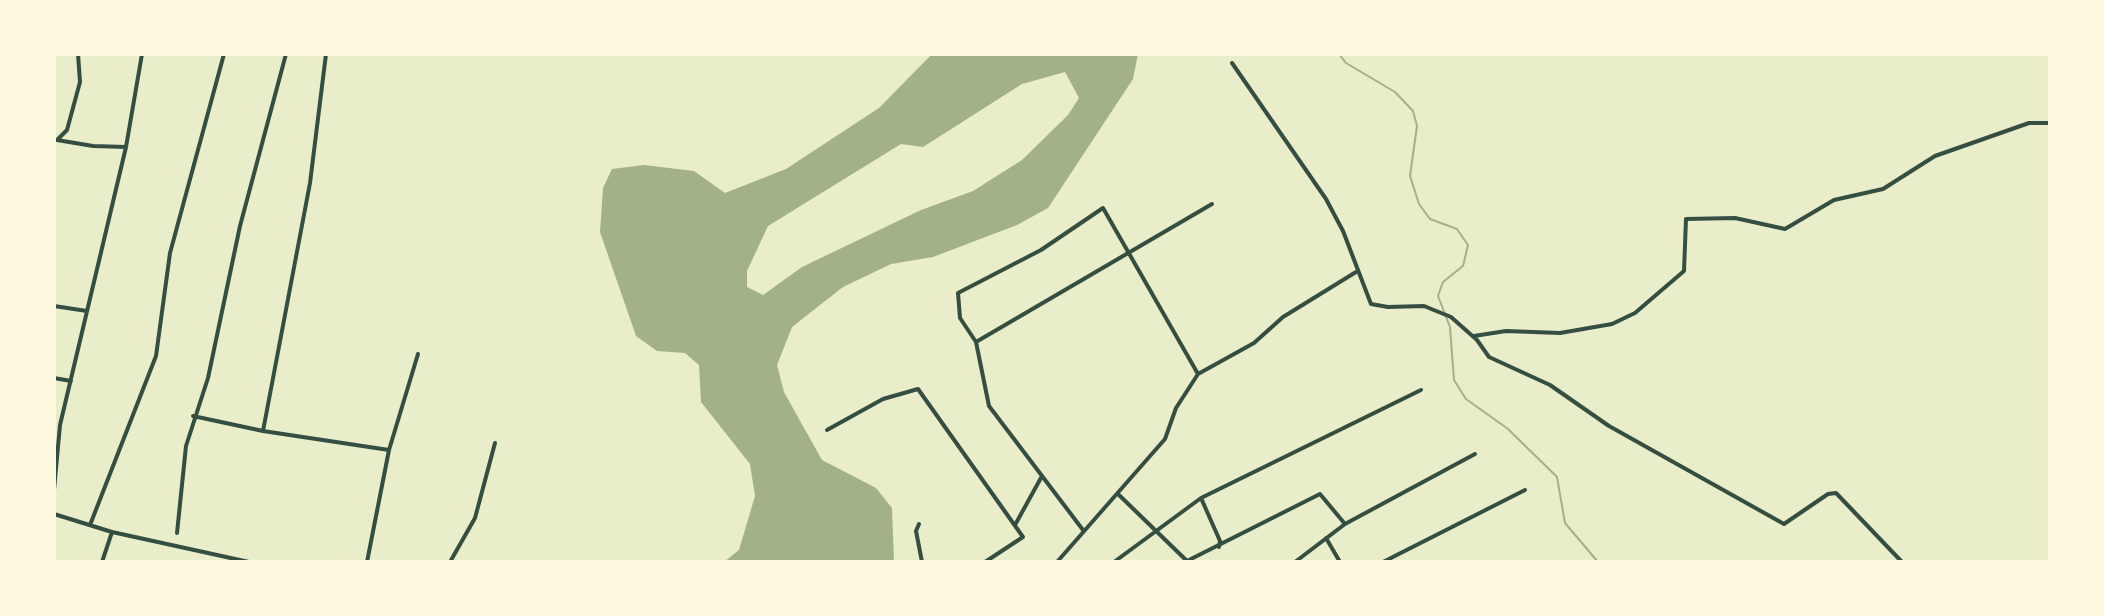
<!DOCTYPE html>
<style>
body{margin:0}
#map{position:relative;width:2104px;height:616px;overflow:hidden;background:#e9edc9;font-family:Ubuntu,sans-serif}
canvas{display:block}
.frame{position:absolute;inset:0;border:56px solid #fefae0;pointer-events:none}
</style>
<div id="map">
<canvas width="2104" height="616"></canvas>
<div class="frame"></div>
</div>
<script>
const ctx = document.querySelector('canvas').getContext('2d');
ctx.lineJoin = 'round';
function fillPath(path, color) {
  ctx.fillStyle = color;
  ctx.fill(path, 'evenodd');
}
function shape(rows) {
  const path = new Path2D();
  for (const r of rows) {
    path.moveTo(r[0], r[1]);
    for (let i = 2; i < r.length; i += 2) path.lineTo(r[i], r[i + 1]);
  }
  return path;
}
function strokePath(path, color, width, dash) {
  ctx.strokeStyle = color;
  ctx.lineWidth = width;
  ctx.lineCap = dash ? 'butt' : 'round';
  ctx.setLineDash(dash || []);
  ctx.stroke(path);
}
fillPath(shape([
 [932,54,1138,54,1133,79,1048,208,1017,225,933,257,891,264,843,287,792,327,777,365,784,392,822,460,876,488,892,508,894,562,724,562,739,550,755,496,750,464,701,402,699,365,685,353,657,351,636,336,600,232,603,188,612,169,644,165,694,171,725,193,786,169,879,108],
 [1065,72,1079,98,1068,115,1022,160,973,191,921,210,802,267,763,295,747,287,747,271,768,226,901,144,923,147,1022,84]
]), '#a3b18a');
strokePath(shape([
 [1339,54,1346,63,1395,92,1413,111,1417,126,1410,176,1419,204,1430,219,1457,229,1468,245,1463,266,1443,282,1438,296,1450,327,1454,380,1466,399,1508,429,1557,477,1565,523,1598,562]
]), '#a3b18a', 2);
strokePath(shape([
 [1232,63,1326,199,1343,231,1371,304,1388,307,1424,306,1451,317,1477,340,1489,357,1550,385,1609,426,1784,524,1828,494,1836,493,1902,562],
 [57,140,67,130,80,82,78,54],
 [57,140,93,146,126,147],
 [54,306,87,311],
 [1474,336,1506,331,1560,333,1612,324,1635,313,1684,271,1686,219,1735,218,1785,229,1834,200,1883,189,1935,156,2029,123,2050,123],
 [976,342,1212,204],
 [54,378,71,381],
 [193,416,263,431,389,450,367,562],
 [827,430,883,399,918,389,1023,537,985,562],
 [263,431,310,183,326,54],
 [389,450,418,354],
 [54,490,60,425,126,147,142,54],
 [1119,495,1187,561,1320,494,1345,524],
 [1201,498,1220,541,1219,547],
 [54,514,112,532,249,562],
 [919,524,916,531,922,562],
 [90,525,156,356,170,253,224,54],
 [1015,525,1042,476],
 [1083,530,989,406,976,342,960,318,958,293,1041,250,1103,208,1198,374],
 [177,533,186,446,208,378,240,226,286,54],
 [1326,538,1340,562],
 [102,562,112,532],
 [417,562,437,562],
 [450,562,475,518,495,443],
 [1057,562,1165,439,1176,408,1198,374,1254,343,1283,317,1356,272],
 [1114,562,1201,498,1421,390],
 [1295,562,1345,524,1475,454],
 [1383,562,1525,490]
]), '#344e41', 4);
</script>
